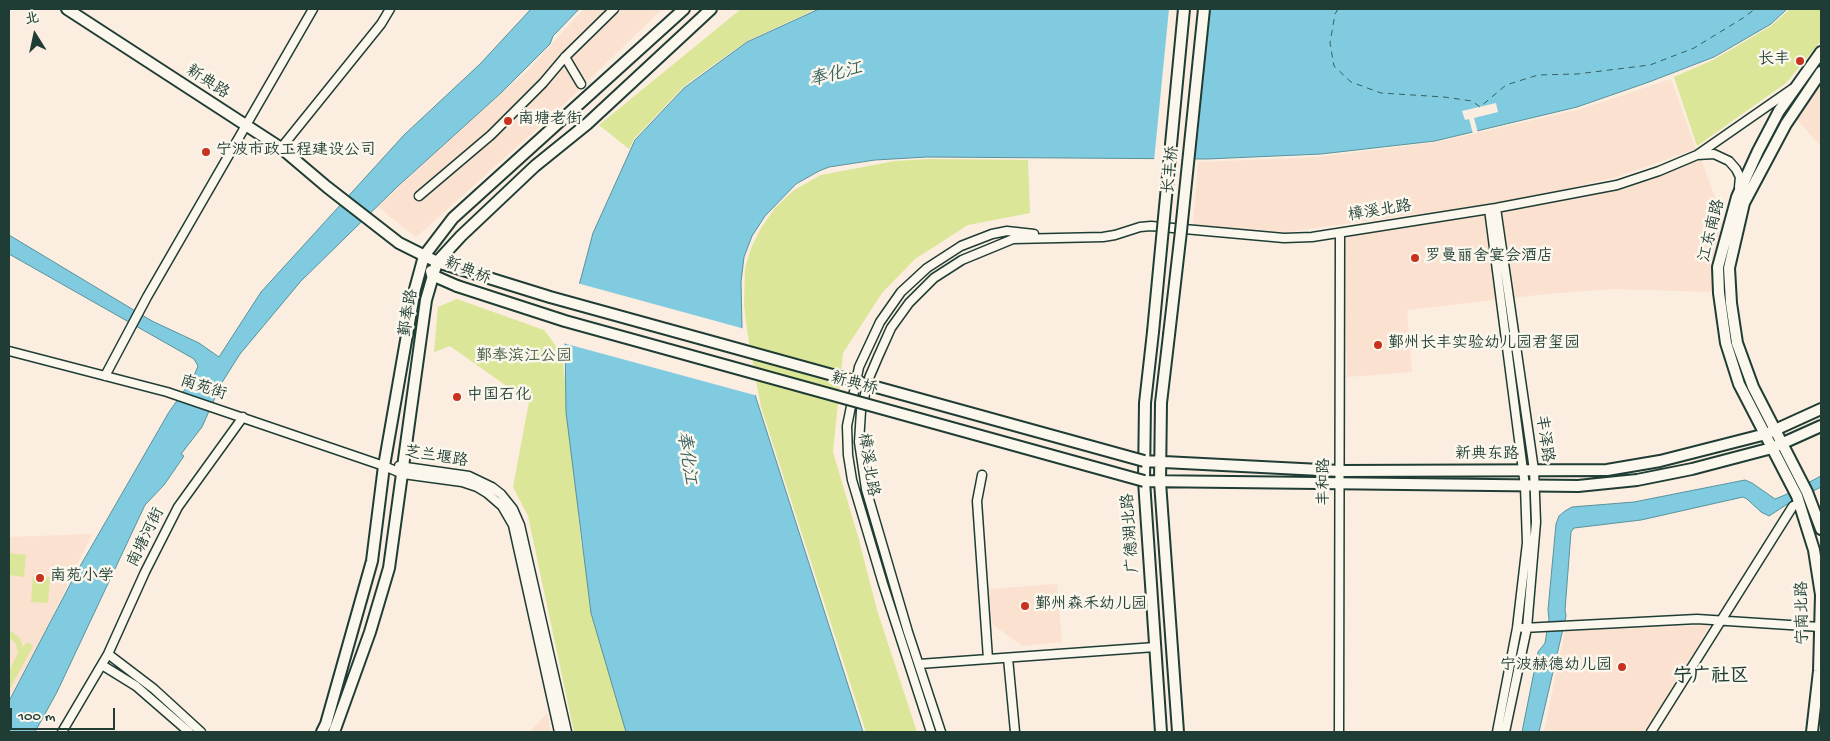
<!DOCTYPE html>
<meta charset="utf-8">
<style>
body{margin:0}
#map{position:relative;width:1830px;height:741px;overflow:hidden;background:#fbeddf;font-family:"Gochi Hand","LXGW WenKai TC",sans-serif}
canvas{display:block}
.frame{position:absolute;inset:0;border:10px solid #1f3d34;pointer-events:none}
.north{position:absolute;left:10px;top:10px;width:50px;height:50px;-webkit-text-stroke:4px #fbf7ec;paint-order:stroke;rotate:350deg;font-size:14px;font-weight:700;line-height:20px;text-align:center;color:#1f3d34}
.north::after{content:'';display:block;margin:auto;width:18px;height:22px;background:#1f3d34;clip-path:polygon(50% 0,100% 100%,50% 72%,0 100%)}
.scale{position:absolute;left:10px;top:708px;width:105px;height:22px;box-sizing:border-box;border:2px solid #1f3d34;border-top:0;padding-left:6px;font-size:15px;line-height:18px;white-space:nowrap;color:#1f3d34;-webkit-text-stroke:4px #fbf7ec;paint-order:stroke}
</style>
<div id="map">
<canvas width="1830" height="741"></canvas>
<div class="frame"></div>
<div class="north">北</div>
<div class="scale">100 m</div>
</div>
<script>
const ctx = document.querySelector('canvas').getContext('2d');
ctx.lineJoin = 'round';
function fillPath(path, color) {
  ctx.fillStyle = color;
  ctx.fill(path, 'evenodd');
}
function shape(rows) {
  const path = new Path2D();
  for (const r of rows) {
    path.moveTo(r[0], r[1]);
    for (let i = 2; i < r.length; i += 2) path.lineTo(r[i], r[i + 1]);
  }
  return path;
}
function strokePath(path, color, width, dash) {
  ctx.strokeStyle = color;
  ctx.lineWidth = width;
  ctx.lineCap = dash ? 'butt' : 'round';
  ctx.setLineDash(dash || []);
  ctx.stroke(path);
}
function write(font, color, halo, rows, align = 'center') {
  ctx.font = font + ' "Gochi Hand","LXGW WenKai TC",sans-serif';
  ctx.lineWidth = 5;
  ctx.setLineDash([]);
  ctx.textBaseline = 'middle';
  ctx.strokeStyle = halo;
  ctx.fillStyle = color;
  for (const [text, x, y, turn = 0] of rows) {
    ctx.save();
    ctx.translate(x, y);
    ctx.rotate((+turn || 0) * Math.PI / 180);
    ctx.textAlign = isNaN(turn) ? turn : align;
    if (halo) ctx.strokeText(text, 0, 0);
    ctx.fillText(text, 0, 0);
    ctx.restore();
  }
}
fillPath(shape([
 [584,9,662,9,555,113,416,237,378,207,440,148,527,71],
 [1671,79,1696,149,1617,177,1517,200,1286,232,1193,226,1198,162,1319,157,1438,142,1581,109],
 [1821,85,1821,146,1797,120],
 [1701,159,1724,222,1715,262,1713,292,1613,289,1546,294,1407,310,1412,372,1347,377,1343,236,1499,213,1620,188],
 [92,534,44,634,9,697,9,537],
 [1057,584,1062,642,1022,646,992,624,989,589],
 [1710,625,1647,732,1544,732,1565,631],
 [547,713,551,732,531,732,533,728]
]), '#fbe1d0');
fillPath(shape([
 [741,9,816,9,747,41,684,86,634,139,629,149,599,125],
 [1790,9,1821,9,1821,41,1786,83,1697,146,1674,77,1713,60,1771,26],
 [929,159,1028,160,1030,213,968,225,915,259,882,293,843,353,833,452,859,540,877,610,917,732,866,732,761,407,747,330,744,305,745,269,751,248,761,228,775,208,794,190,821,175,895,161],
 [457,299,544,330,562,354,581,541,602,643,629,732,574,732,528,516,513,487,529,402,450,346,434,352,438,307],
 [9,553,26,555,24,577,9,575],
 [33,576,50,577,48,603,31,602],
 [9,630,19,637,23,647,27,642,33,646,9,690,9,671,18,653,16,644,9,637]
]), '#dbe698');
const water = shape([
 [531,9,579,9,553,36,550,44,502,92,397,187,301,281,240,354,221,384,202,427,181,454,184,456,164,485,145,505,57,692,35,732,9,732,9,701,75,575,169,412,193,378,198,366,194,359,9,254,9,235,152,321,199,343,219,357,261,292,404,135,480,64,531,9],
 [819,9,1787,9,1771,24,1714,57,1649,82,1577,107,1435,141,1321,154,1207,159,927,157,875,160,829,167,819,171,796,184,765,216,752,236,744,257,741,282,742,329,756,398,863,732,626,732,591,613,566,412,565,338,593,233,635,140,684,88,747,42,819,9],
 [1821,476,1821,487,1786,505,1769,516,1761,512,1747,499,1743,497,1641,520,1574,528,1571,532,1565,610,1566,616,1539,732,1522,732,1538,652,1545,643,1549,619,1548,610,1556,524,1559,516,1565,511,1572,507,1634,502,1745,480,1752,483,1775,499,1785,495,1821,476]
]);
fillPath(water, '#80cbe0');
strokePath(water, '#59929b', 1);
fillPath(shape([
 [1169,9,1208,9,1194,161,1154,161],
 [1496,103,1498,112,1474,118,1478,133,1473,134,1469,119,1465,120,1462,111],
 [577,283,745,329,758,396,563,343,563,337]
]), '#fbeddf');
strokePath(shape([
 [1338,9,1335,14,1330,43,1334,66,1351,82,1381,93,1444,97,1472,101,1480,107,1506,85,1538,75,1577,74,1650,65,1694,48,1743,18,1755,9]
]), '#37605f', 1, [6, 5]);
const minor = shape([
 [565,57,581,84],
 [281,148,381,24,390,9],
 [1739,187,1740,177,1736,169,1729,161,1714,154,1697,155,1792,89],
 [419,196,491,135,543,83,565,57,614,9],
 [1496,208,1534,470,1536,522,1527,628,1505,732],
 [1489,209,1525,486,1527,543,1517,628,1497,732],
 [9,351,167,392,384,466,403,474,462,482,477,487,487,493,502,506,513,525,559,732],
 [105,376,147,297,313,9],
 [399,466,469,476,492,487,501,494,513,509,520,525,567,732],
 [982,475,977,501,988,659],
 [1523,628,1697,619,1820,627],
 [108,654,154,689,201,732],
 [1008,658,1015,732],
 [919,664,1155,647],
 [102,665,136,686,189,732],
 [62,732,108,654,145,572,178,507,243,417],
 [931,732,883,584,852,480,848,455,847,426,859,367,880,322,901,292,927,268,961,246,992,234,1007,231,1034,234],
 [941,732,908,632,866,489,859,442,861,411,869,378,878,357,891,328,909,303,934,278,962,260,1013,239,1103,237,1115,235,1140,227,1151,226,1284,238,1312,237,1496,208,1617,185,1659,171,1697,155],
 [1339,732,1340,233],
 [1651,732,1793,506,1799,504]
]);
const major = shape([
 [67,9,281,148,327,187,399,243,437,262,463,270],
 [1821,72,1786,124,1744,203,1729,268,1731,303,1737,343,1753,387,1807,492,1821,529],
 [431,271,432,275,457,286],
 [1153,332,1145,403,1144,481,1161,732],
 [1169,335,1161,403,1160,482,1178,732],
 [1144,461,1340,471,1607,470,1660,461,1766,434,1821,409],
 [1144,481,1578,486,1637,480,1692,469,1772,448,1821,426],
 [322,732,326,724,372,561,384,466,415,289,424,256,453,218,684,9],
 [334,732,370,632,389,568,426,300,437,262,461,236,535,166,587,124,711,9],
 [1812,732,1819,671,1821,595,1814,550,1797,496,1739,384,1726,343,1719,293,1718,267,1737,197,1758,151,1779,111,1821,52]
]);
strokePath(minor, '#1f3d34', 11);
strokePath(major, '#1f3d34', 14);
strokePath(minor, '#fbf7ec', 8);
strokePath(major, '#fbf7ec', 10);
const majorBridge = shape([
 [463,270,550,297,1144,461],
 [457,286,565,321,1144,481],
 [1153,332,1184,9],
 [1169,335,1181,231,1204,9]
]);
strokePath(majorBridge, '#1f3d34', 14, []);
strokePath(majorBridge, '#fbf7ec', 10);
for (const [x, y, r, color] of [
 [1800,61,5,"#c8321e"],
 [508,121,5,"#c8321e"],
 [206,152,5,"#c8321e"],
 [1415,258,5,"#c8321e"],
 [1378,345,5,"#c8321e"],
 [457,397,5,"#c8321e"],
 [40,578,5,"#c8321e"],
 [1025,606,5,"#c8321e"],
 [1622,667,5,"#c8321e"]
]) {
  const dot = new Path2D();
  dot.arc(x, y, r, 0, 2 * Math.PI);
  ctx.fillStyle = color;
  ctx.fill(dot);
  strokePath(dot, '#fbf7ec', 2);
}
write('16px', '#1f3d34', '#fbf7ec', [
 ["长丰",1790,61,"right"],
 ["南塘老街",518,121],
 ["宁波市政工程建设公司",216,152],
 ["罗曼丽舍宴会酒店",1425,258],
 ["鄞州长丰实验幼儿园君玺园",1388,345],
 ["中国石化",467,397],
 ["南苑小学",50,578],
 ["鄞州森禾幼儿园",1035,606],
 ["宁波赫德幼儿园",1612,667,"right"]
], 'left');
write('16px', '#1f3d34', '#fbf7ec', [
 ["新典路",207,83,33],
 ["长丰桥",1172,170,-84],
 ["樟溪北路",1380,212,-9],
 ["江东南路",1713,231,-76],
 ["新典桥",467,272,22],
 ["鄞奉路",410,313,-81],
 ["新典桥",854,385,15],
 ["南苑街",203,389,18],
 ["丰泽路",1543,439,82],
 ["新典东路",1487,456],
 ["芝兰堰路",436,458,9],
 ["樟溪北路",867,465,81],
 ["丰和路",1326,482,-90],
 ["广德湖北路",1132,533,-94],
 ["南塘河街",147,538,-64],
 ["宁南北路",1804,613,-91]
]);
write('16px', '#455f48', '#fbf7ec', [
 ["鄞奉滨江公园",524,358]
]);
write('italic 18px', '#37605f', '#fbf7ec', [
 ["奉化江",836,76,-14],
 ["奉化江",685,458,82]
]);
write('bold 19px', '#1f3d34', '#fbf7ec', [
 ["宁广社区",1711,678]
]);
</script>
